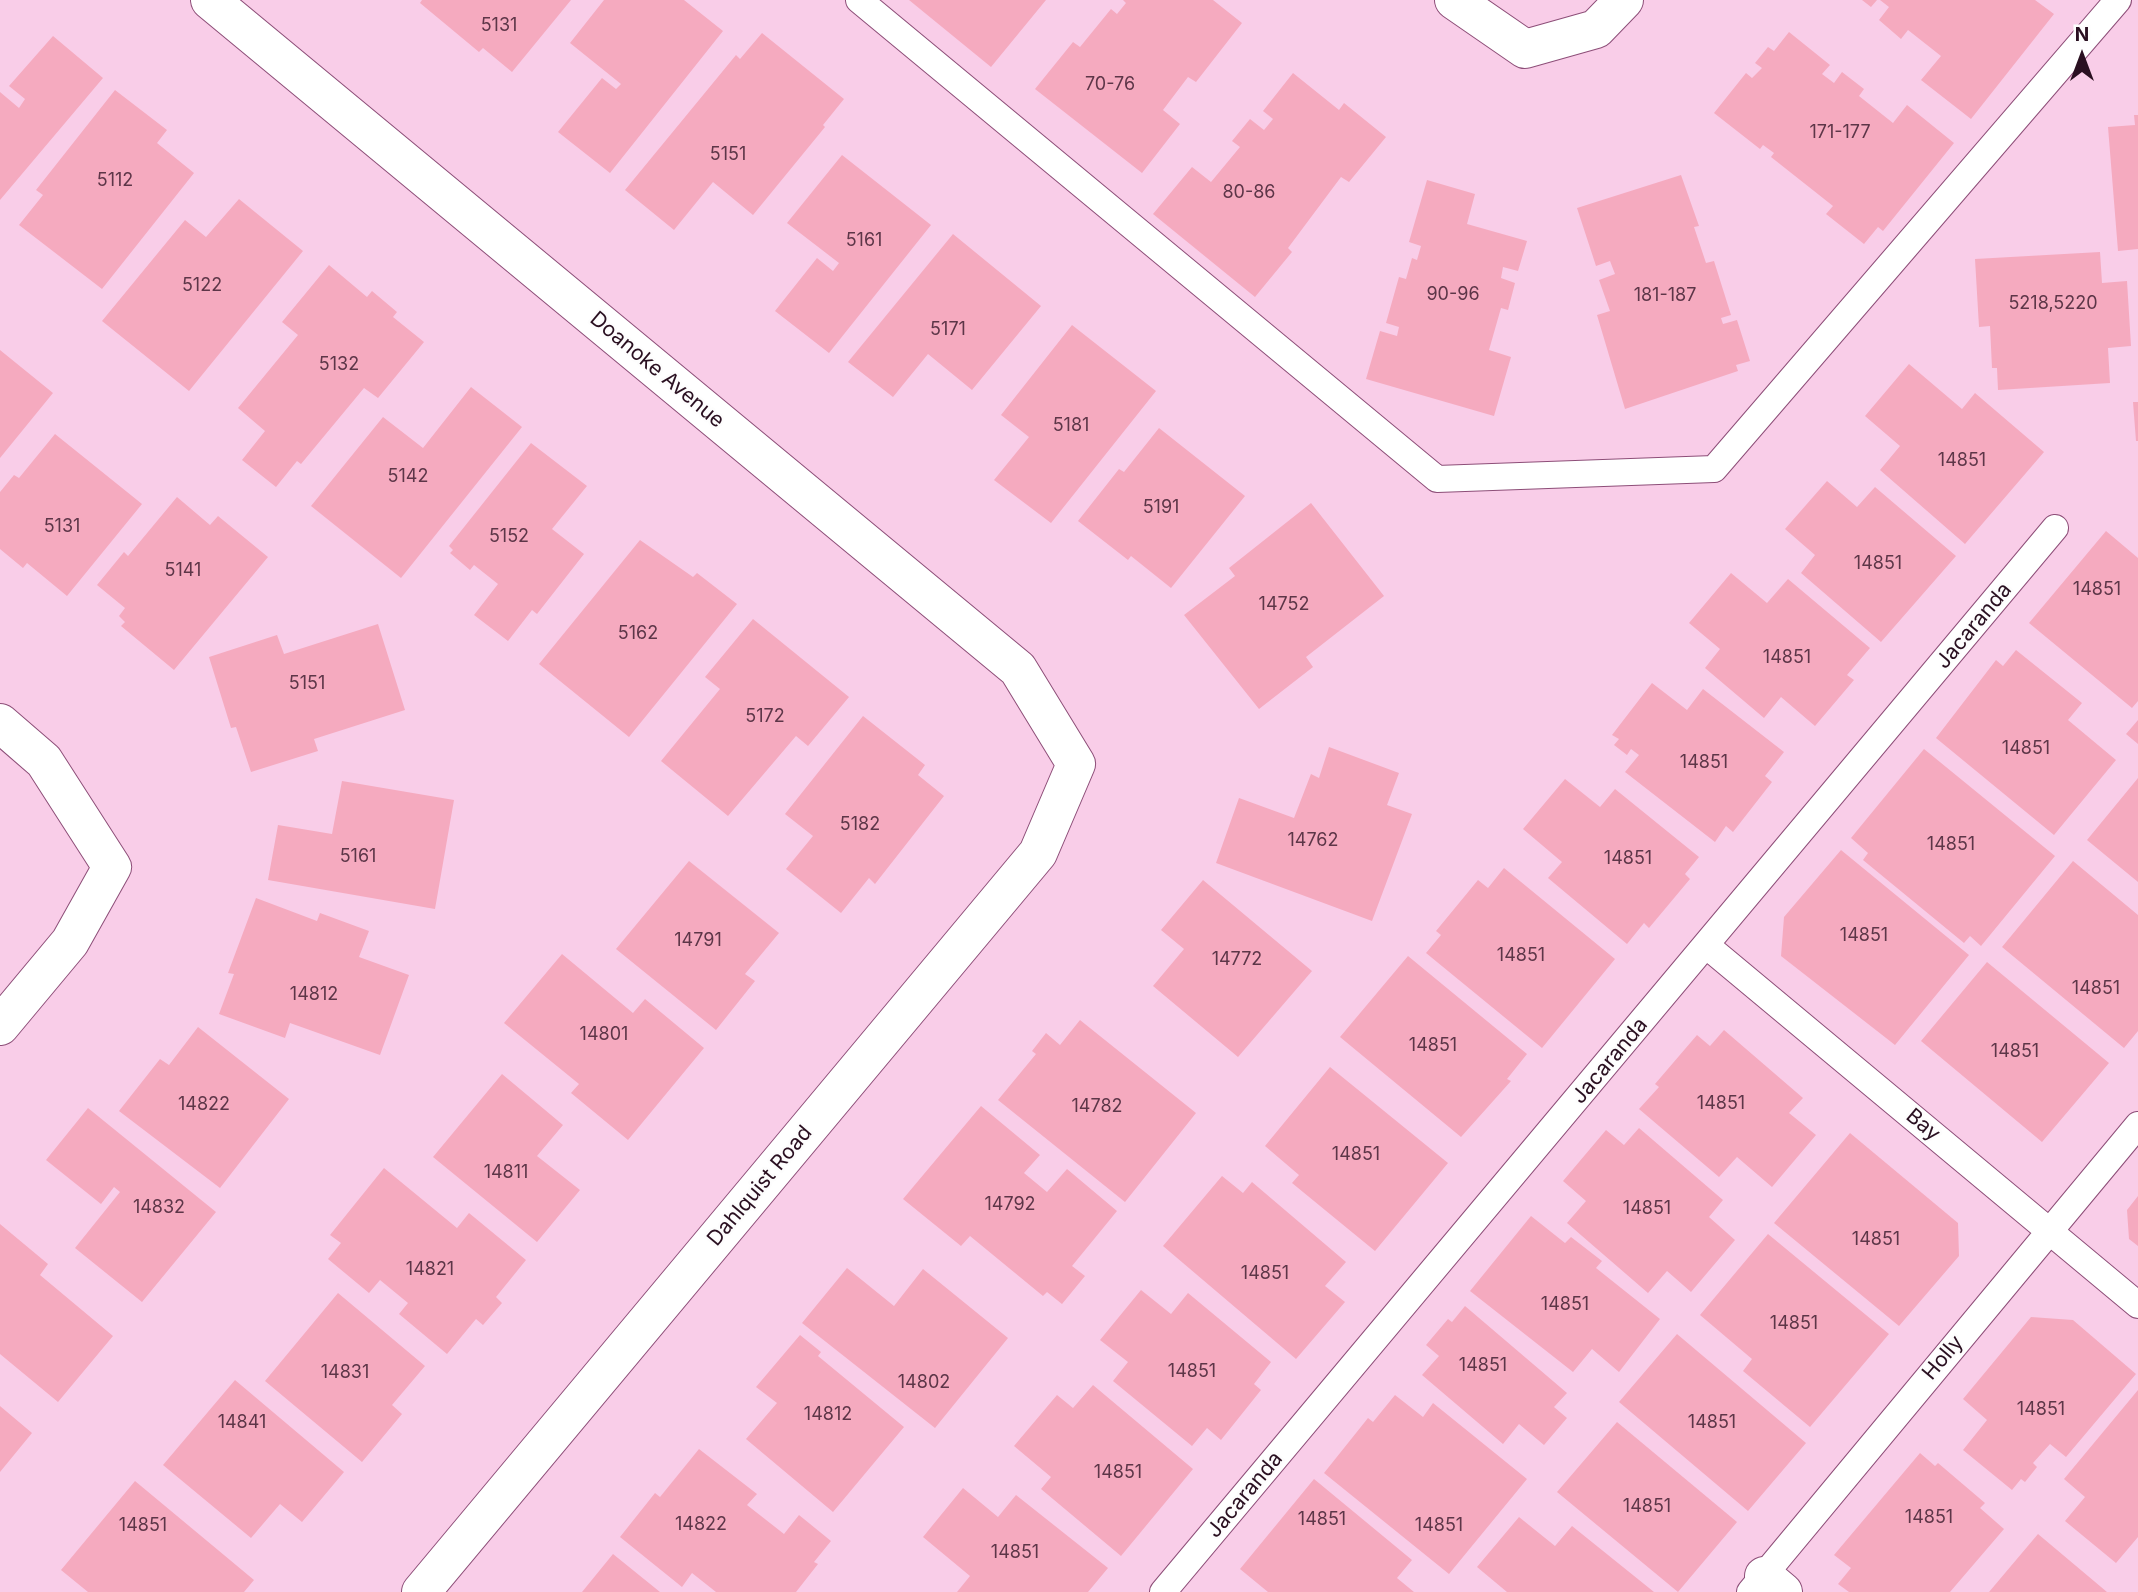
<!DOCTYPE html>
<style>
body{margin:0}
#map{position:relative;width:2138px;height:1592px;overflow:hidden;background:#f9cde8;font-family:Inter,sans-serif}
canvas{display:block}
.north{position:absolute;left:2047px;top:21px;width:70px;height:70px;-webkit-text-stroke:5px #fdfdfd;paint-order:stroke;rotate:0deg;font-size:19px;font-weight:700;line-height:28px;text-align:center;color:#2a1021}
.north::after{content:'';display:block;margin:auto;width:24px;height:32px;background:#2a1021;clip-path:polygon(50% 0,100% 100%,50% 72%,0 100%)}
</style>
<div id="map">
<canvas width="2138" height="1592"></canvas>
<div class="north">N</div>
</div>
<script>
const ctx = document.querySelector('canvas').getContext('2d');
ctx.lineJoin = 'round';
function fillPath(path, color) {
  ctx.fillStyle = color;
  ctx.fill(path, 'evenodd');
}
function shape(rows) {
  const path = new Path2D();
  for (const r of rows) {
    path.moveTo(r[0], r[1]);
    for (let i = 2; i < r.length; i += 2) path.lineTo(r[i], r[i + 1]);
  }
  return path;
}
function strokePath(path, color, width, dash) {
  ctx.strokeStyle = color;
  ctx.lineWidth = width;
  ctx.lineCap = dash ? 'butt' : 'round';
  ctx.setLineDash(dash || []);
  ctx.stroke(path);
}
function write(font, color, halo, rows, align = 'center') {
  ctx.font = font + ' Inter,sans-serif';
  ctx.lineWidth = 5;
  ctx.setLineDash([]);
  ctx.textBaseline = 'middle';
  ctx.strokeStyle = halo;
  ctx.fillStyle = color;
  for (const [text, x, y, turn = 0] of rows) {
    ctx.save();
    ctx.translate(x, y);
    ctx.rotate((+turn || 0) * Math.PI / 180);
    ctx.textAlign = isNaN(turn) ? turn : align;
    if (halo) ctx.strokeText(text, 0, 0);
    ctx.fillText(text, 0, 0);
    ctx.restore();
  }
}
fillPath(shape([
 [422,0,571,0,512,72,483,48,479,52,420,3],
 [604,0,684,0,723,31,610,173,558,132,602,78,616,89,621,84,570,43],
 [909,0,1046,0,991,67],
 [1123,0,1213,0,1242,23,1196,82,1188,77,1163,110,1180,124,1142,173,1035,89,1073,42,1080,47,1111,9,1117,14,1126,3],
 [1862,0,1877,0,1871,7],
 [1880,0,2035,0,2054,14,1971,119,1921,80,1941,56,1908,30,1901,39,1879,20,1889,7],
 [1789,32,1830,65,1822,74,1834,83,1842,72,1864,89,1859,96,1893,123,1907,105,1954,143,1883,231,1878,227,1864,244,1826,214,1833,206,1771,157,1774,153,1763,145,1760,149,1714,113,1746,73,1752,78,1762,68,1755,63,1768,47,1774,51],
 [762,33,844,99,823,125,825,127,753,215,713,182,674,230,625,190,736,55,740,59],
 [53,36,103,78,0,200,0,92,19,108,25,99,9,86],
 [1293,73,1339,110,1344,103,1386,137,1349,182,1341,177,1288,248,1292,252,1255,297,1153,214,1192,167,1211,182,1240,147,1232,141,1250,119,1264,130,1273,119,1263,111],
 [115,90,167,130,157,143,194,173,102,289,19,225,43,195,36,190],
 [2134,115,2138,115,2138,249,2118,251,2108,127,2135,125],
 [842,155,931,225,829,353,775,311,817,258,833,271,839,263,787,223],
 [1681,175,1699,226,1694,227,1706,263,1714,261,1731,315,1721,318,1723,324,1737,320,1750,361,1736,365,1738,371,1625,409,1597,315,1610,311,1599,280,1615,274,1610,261,1596,266,1577,208],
 [1427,180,1475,194,1467,224,1527,241,1518,271,1503,267,1501,278,1515,283,1508,310,1501,308,1489,350,1511,357,1494,416,1366,379,1380,331,1397,336,1399,327,1386,323,1399,277,1406,279,1412,258,1417,260,1421,246,1409,242],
 [239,199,303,251,189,391,102,321,185,220,206,237],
 [953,234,1041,306,972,390,928,354,893,397,848,362],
 [2100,252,2102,283,2127,281,2131,346,2108,348,2110,383,1998,390,1997,368,1992,368,1990,326,1979,327,1975,259],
 [329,265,367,297,372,291,397,312,393,317,424,342,378,398,364,388,301,464,297,461,276,487,242,460,265,431,238,408,298,335,282,322],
 [1072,325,1156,391,1051,523,994,480,1029,437,1001,415],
 [0,350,53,393,0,458],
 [1909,364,1962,409,1975,393,2044,452,1965,544,1880,470,1900,446,1865,416],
 [471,387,522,427,401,578,311,506,383,417,423,448],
 [2133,402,2138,402,2138,441,2136,441],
 [1159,428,1245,496,1171,588,1131,556,1128,560,1078,521,1119,469,1124,472],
 [55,434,142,504,67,596,27,563,23,568,0,549,0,492,14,475,19,478],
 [531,443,587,486,552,529,584,554,537,614,532,610,508,641,474,615,498,584,474,565,470,570,450,553,453,550,449,546],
 [1827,481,1857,507,1875,487,1956,556,1881,642,1801,573,1815,555,1785,529],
 [177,497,210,525,218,516,268,557,174,670,121,626,125,622,119,616,125,608,97,585,124,552,128,556],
 [1311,503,1384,596,1306,657,1313,667,1259,709,1184,615,1235,576,1229,568],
 [2106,531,2138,558,2138,701,2132,708,2029,623],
 [640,540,693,577,697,573,737,604,629,737,539,664],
 [1731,573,1767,603,1788,579,1870,648,1847,675,1854,680,1815,726,1781,697,1764,718,1705,668,1720,649,1689,623],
 [753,619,849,697,808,746,796,736,728,816,661,761,720,689,705,677],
 [378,624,405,710,314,739,318,751,251,772,236,727,231,728,209,657,277,635,284,654],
 [2016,650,2082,703,2068,720,2116,760,2054,835,1936,738,1996,660,2003,666],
 [1652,683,1687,710,1703,689,1784,752,1765,776,1772,782,1733,832,1726,826,1715,842,1625,772,1639,755,1631,749,1627,755,1614,745,1619,739,1612,735],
 [863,716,925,765,918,775,944,796,875,884,869,878,841,913,786,869,813,836,785,814],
 [2138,720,2138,744,2126,734],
 [1329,747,1399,773,1387,805,1412,814,1372,921,1216,863,1239,798,1294,818,1311,774,1319,778],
 [1924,749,2055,856,1981,946,1970,936,1964,943,1863,860,1868,853,1851,838],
 [2138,778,2138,882,2087,840],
 [1565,779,1600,807,1615,789,1699,857,1685,874,1690,879,1649,928,1644,923,1627,944,1548,878,1562,862,1523,829],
 [342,781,454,800,435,909,268,880,278,825,332,834],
 [1841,850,1969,955,1895,1045,1781,956,1784,917],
 [689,861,779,933,745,974,755,981,716,1030,616,949],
 [2073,861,2138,915,2138,1031,2124,1048,2002,947],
 [1504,868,1615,959,1542,1048,1426,953,1441,935,1436,931,1478,880,1488,888],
 [1203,880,1312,971,1238,1057,1153,986,1184,949,1161,930],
 [256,898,317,921,320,913,369,931,359,957,409,975,380,1055,290,1023,285,1038,219,1014,234,974,228,973],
 [562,954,633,1013,645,999,704,1048,628,1140,571,1093,579,1084,504,1023],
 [1408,956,1527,1054,1507,1079,1511,1081,1461,1137,1340,1037],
 [1987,962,2109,1063,2042,1142,1921,1041],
 [1080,1020,1196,1113,1125,1202,998,1100,1036,1054,1032,1051,1046,1033,1060,1045],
 [198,1027,289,1099,220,1188,119,1111,160,1059,169,1065],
 [1724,1030,1803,1098,1789,1113,1816,1135,1772,1187,1737,1157,1719,1177,1639,1109,1659,1087,1655,1084,1697,1035,1710,1046],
 [1330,1067,1448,1163,1375,1251,1292,1183,1299,1175,1265,1146],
 [502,1074,563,1125,537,1156,580,1190,537,1242,433,1157],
 [981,1106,1040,1155,1024,1173,1047,1192,1067,1169,1117,1211,1072,1266,1085,1276,1062,1304,1047,1292,1043,1296,970,1236,961,1246,903,1199],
 [88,1108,216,1212,142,1302,75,1248,120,1192,114,1187,101,1204,46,1160],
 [1639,1128,1723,1200,1709,1217,1735,1240,1691,1292,1667,1271,1648,1293,1567,1223,1586,1201,1563,1181,1606,1130,1624,1145],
 [1850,1133,1958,1223,1959,1256,1899,1326,1774,1223],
 [384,1168,457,1228,469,1213,526,1260,496,1297,502,1303,483,1325,476,1319,447,1354,399,1314,408,1303,380,1280,369,1293,328,1259,341,1243,330,1235],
 [1222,1176,1243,1193,1252,1182,1346,1262,1325,1286,1345,1302,1296,1359,1163,1246],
 [2138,1196,2138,1246,2129,1239,2127,1210],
 [1531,1216,1565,1243,1571,1237,1602,1261,1596,1268,1660,1319,1619,1372,1592,1349,1573,1372,1470,1291],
 [0,1224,48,1264,40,1275,113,1336,58,1402,0,1354],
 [1768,1234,1889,1334,1810,1427,1743,1371,1752,1359,1700,1315],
 [847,1268,894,1306,923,1269,1008,1338,935,1428,802,1323],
 [1141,1290,1171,1314,1188,1293,1271,1362,1254,1384,1261,1390,1221,1440,1207,1428,1192,1446,1113,1381,1128,1362,1100,1340],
 [338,1293,425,1366,392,1405,402,1414,362,1462,265,1381],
 [1465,1306,1567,1393,1554,1407,1567,1418,1544,1445,1519,1424,1503,1444,1422,1375,1439,1356,1426,1345,1448,1319,1452,1322],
 [2031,1317,2073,1320,2136,1374,2066,1457,2050,1444,2033,1463,2037,1467,2025,1482,2021,1479,2012,1490,1963,1450,1987,1420,1963,1399],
 [1677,1334,1806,1443,1748,1511,1619,1402],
 [800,1335,821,1352,818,1356,904,1427,833,1512,746,1439,777,1403,756,1387],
 [235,1380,344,1472,302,1522,280,1504,251,1538,163,1465],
 [1093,1385,1193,1469,1121,1556,1041,1489,1051,1477,1014,1446,1057,1395,1073,1408],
 [2138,1390,2138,1537,2116,1563,2065,1521,2085,1497,2064,1479],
 [1395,1395,1423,1417,1433,1403,1527,1479,1449,1574,1324,1473,1368,1418,1373,1422],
 [0,1406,32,1433,0,1472],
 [1617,1422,1737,1522,1678,1592,1557,1492],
 [699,1449,757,1494,747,1505,784,1534,799,1515,831,1541,814,1562,818,1564,796,1592,716,1592,692,1573,682,1587,620,1537,655,1493,660,1497],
 [1920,1453,1935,1466,1938,1463,1985,1503,1980,1508,2004,1529,1950,1592,1849,1592,1838,1584,1851,1568,1834,1555],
 [1314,1479,1412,1560,1397,1578,1414,1592,1268,1592,1240,1569],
 [135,1481,254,1580,244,1592,88,1592,61,1570],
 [963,1488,998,1517,1016,1495,1108,1568,1088,1592,957,1592,970,1576,923,1537],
 [1519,1517,1555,1546,1572,1526,1654,1592,1507,1592,1477,1567],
 [2038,1534,2107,1592,1989,1592],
 [613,1554,660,1592,582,1592]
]), '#f5aabf');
const lane = shape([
 [859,0,1437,479,1714,469,2118,0],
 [1707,946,2138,1305],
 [1163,1592,2055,528],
 [1750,1592,2138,1125]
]);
const street = shape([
 [210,0,1018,669,1076,764,1038,853,421,1592],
 [1454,0,1525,49,1596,29,1624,0],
 [0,723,44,761,112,867,70,942,0,1026],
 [1764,1576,1783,1592]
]);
strokePath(lane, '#8d4e78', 28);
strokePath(street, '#8d4e78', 40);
strokePath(lane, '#fff', 26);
strokePath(street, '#fff', 38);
write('18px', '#5d3648', null, [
 ["5131",499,26],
 ["70-76",1110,85],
 ["171-177",1840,133],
 ["5151",728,155],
 ["5112",115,181],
 ["80-86",1249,193],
 ["5161",864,241],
 ["5122",202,286],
 ["90-96",1453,295],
 ["181-187",1665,296],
 ["5218,5220",2053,304],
 ["5171",948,330],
 ["5132",339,365],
 ["5181",1071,426],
 ["14851",1962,461],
 ["5142",408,477],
 ["5191",1161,508],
 ["5131",62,527],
 ["5152",509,537],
 ["14851",1878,564],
 ["5141",183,571],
 ["14851",2097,590],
 ["14752",1284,605],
 ["5162",638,634],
 ["14851",1787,658],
 ["5151",307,684],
 ["5172",765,717],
 ["14851",2026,749],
 ["14851",1704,763],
 ["5182",860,825],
 ["14762",1313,841],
 ["14851",1951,845],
 ["5161",358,857],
 ["14851",1628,859],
 ["14851",1864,936],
 ["14791",698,941],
 ["14851",1521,956],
 ["14772",1237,960],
 ["14851",2096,989],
 ["14812",314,995],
 ["14801",604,1035],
 ["14851",1433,1046],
 ["14851",2015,1052],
 ["14851",1721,1104],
 ["14822",204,1105],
 ["14782",1097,1107],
 ["14851",1356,1155],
 ["14811",506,1173],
 ["14792",1010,1205],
 ["14832",159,1208],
 ["14851",1647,1209],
 ["14851",1876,1240],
 ["14821",430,1270],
 ["14851",1265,1274],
 ["14851",1565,1305],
 ["14851",1794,1324],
 ["14851",1483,1366],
 ["14851",1192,1372],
 ["14831",345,1373],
 ["14802",924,1383],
 ["14851",2041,1410],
 ["14812",828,1415],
 ["14841",242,1423],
 ["14851",1712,1423],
 ["14851",1118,1473],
 ["14851",1647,1507],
 ["14851",1929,1518],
 ["14851",1322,1520],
 ["14822",701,1525],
 ["14851",143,1526],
 ["14851",1439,1526],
 ["14851",1015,1553]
]);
write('21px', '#2a1021', '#fdfdfd', [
 ["Doanoke Avenue",657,370,40],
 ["Jacaranda",1974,626,-50],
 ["Jacaranda",1610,1061,-50],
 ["Bay",1923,1125,40],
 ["Dahlquist Road",760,1186,-50],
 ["Holly",1943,1358,-50],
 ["Jacaranda",1245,1495,-50]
]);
</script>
